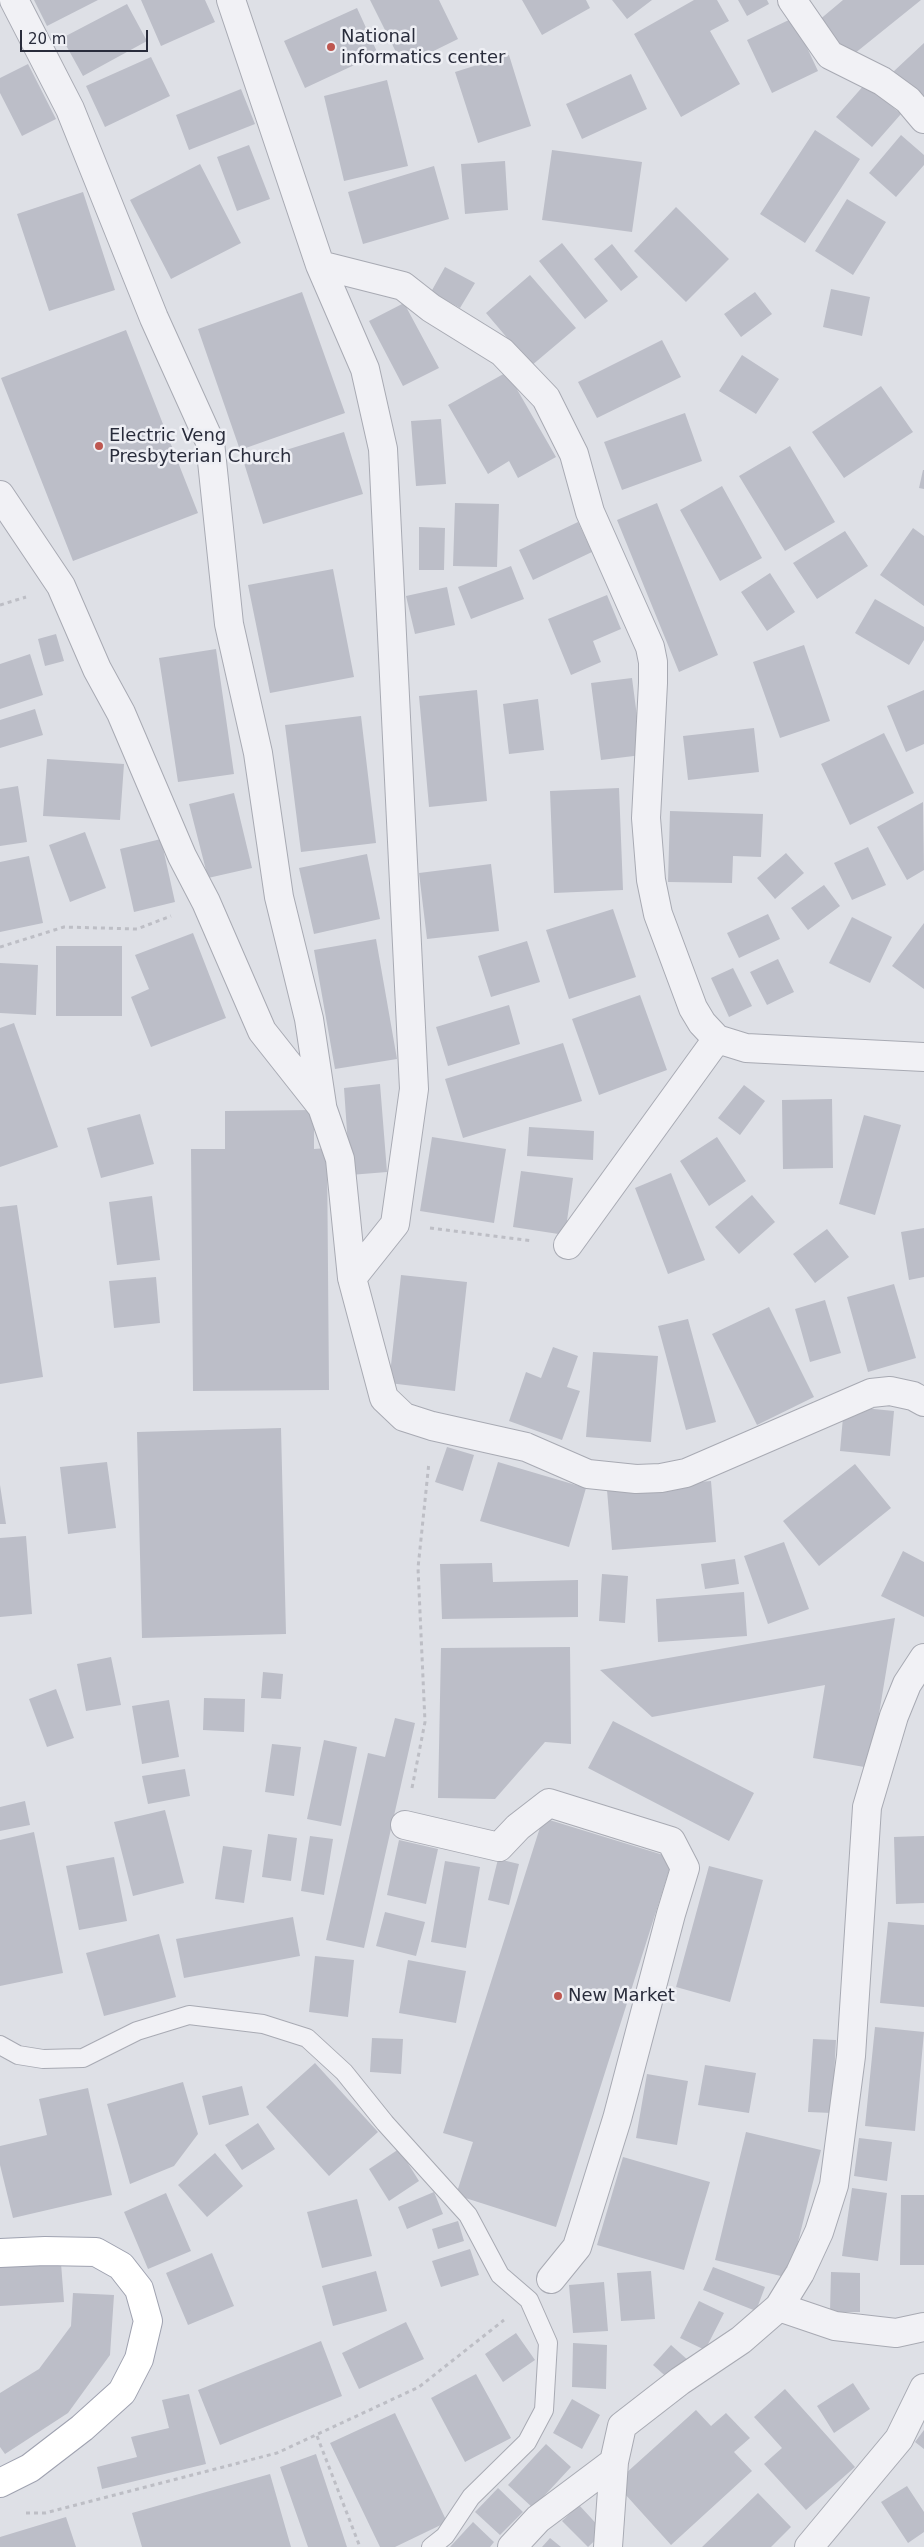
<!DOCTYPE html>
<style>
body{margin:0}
#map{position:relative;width:924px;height:2547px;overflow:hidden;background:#dee0e6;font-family:"DejaVu Sans",sans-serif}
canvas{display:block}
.scale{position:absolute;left:20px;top:30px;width:128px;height:22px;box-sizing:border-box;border:2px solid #292c3b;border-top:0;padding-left:6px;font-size:15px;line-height:18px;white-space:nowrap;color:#292c3b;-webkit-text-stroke:4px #eeeff4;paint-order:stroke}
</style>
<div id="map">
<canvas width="924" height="2547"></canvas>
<div class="scale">20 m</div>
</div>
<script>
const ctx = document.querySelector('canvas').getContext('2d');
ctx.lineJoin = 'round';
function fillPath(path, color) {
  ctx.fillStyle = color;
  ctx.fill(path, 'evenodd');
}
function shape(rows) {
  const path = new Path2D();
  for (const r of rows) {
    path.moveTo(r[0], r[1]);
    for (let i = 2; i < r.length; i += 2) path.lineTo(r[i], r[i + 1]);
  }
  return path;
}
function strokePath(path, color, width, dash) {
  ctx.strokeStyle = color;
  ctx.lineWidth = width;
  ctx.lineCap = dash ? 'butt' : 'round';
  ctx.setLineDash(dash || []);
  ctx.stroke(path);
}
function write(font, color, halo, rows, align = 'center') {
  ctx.font = font + ' "DejaVu Sans",sans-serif';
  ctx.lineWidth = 5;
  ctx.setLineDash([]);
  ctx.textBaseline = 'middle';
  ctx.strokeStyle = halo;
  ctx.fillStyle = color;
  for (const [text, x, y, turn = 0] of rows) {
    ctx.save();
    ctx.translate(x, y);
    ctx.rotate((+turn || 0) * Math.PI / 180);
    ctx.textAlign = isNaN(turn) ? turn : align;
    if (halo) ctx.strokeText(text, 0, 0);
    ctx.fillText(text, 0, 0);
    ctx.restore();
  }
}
fillPath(shape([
 [34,0,98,0,47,26],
 [141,0,205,0,215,22,161,46],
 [370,0,439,0,458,39,403,66],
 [522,0,586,0,590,8,542,35],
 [612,0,652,0,627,19],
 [694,0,717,0,729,21,710,31,740,84,681,117,634,34],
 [738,0,767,0,769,4,747,16],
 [843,0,921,0,849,58,818,21],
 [127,4,147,41,83,76,62,38],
 [357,8,378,54,305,88,284,41],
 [793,18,818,71,772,93,747,40],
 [924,43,924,105,893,72],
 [509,55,531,126,478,143,455,72],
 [151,57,170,96,105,127,86,86],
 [28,64,56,119,22,136,0,93,0,78],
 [631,74,647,109,582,139,566,104],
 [387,80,408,166,344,181,324,96],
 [865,84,901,114,872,147,836,117],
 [241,89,255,124,189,150,176,115],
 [815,130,860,159,805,243,760,214],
 [901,135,924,155,924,165,896,197,869,173],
 [249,145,270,199,237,211,217,157],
 [552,150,642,162,632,232,542,220],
 [505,161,508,210,465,214,461,164],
 [200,164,241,243,171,279,130,200],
 [434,166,449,219,363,244,348,192],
 [83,192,115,290,49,311,17,214],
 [847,199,886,222,853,275,815,251],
 [676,207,729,259,686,302,634,251],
 [562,243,608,301,585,319,539,261],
 [612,244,638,277,621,291,594,259],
 [445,267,475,283,460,308,431,292],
 [530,275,576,328,531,366,486,313],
 [831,289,870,297,862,336,823,327],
 [302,292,345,413,240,450,198,329],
 [755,292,772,314,741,337,724,314],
 [404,303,439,368,403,386,369,321],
 [126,330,198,513,73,561,1,378],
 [662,340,681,377,597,418,578,382],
 [742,355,779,379,756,414,719,391],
 [507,372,556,457,518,478,509,461,488,474,448,405],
 [881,386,913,432,844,478,812,432],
 [685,413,702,461,622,490,604,442],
 [441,419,446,484,416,486,411,421],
 [344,432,363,494,263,524,244,463],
 [790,446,835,522,785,551,739,476],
 [923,470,924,470,924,489,919,488],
 [722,486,762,558,720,581,680,510],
 [455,503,499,504,497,567,453,566],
 [657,503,718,655,679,672,617,520],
 [578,522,592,552,533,580,519,550],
 [419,527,445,528,444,570,419,570],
 [913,528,924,536,924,606,880,575],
 [845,531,868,566,817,599,793,563],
 [511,566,524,599,471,619,458,587],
 [333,569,354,677,270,693,248,585],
 [770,573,795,612,767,631,741,592],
 [447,587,455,625,415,634,406,596],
 [607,595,621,629,593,641,601,662,571,675,548,619],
 [875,599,924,627,924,640,909,665,855,633],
 [56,634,64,661,45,666,38,639],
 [804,645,830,721,780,738,753,662],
 [216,649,234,774,178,782,159,658],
 [30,654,43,695,0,709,0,664],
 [632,678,642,755,601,760,591,683],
 [477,690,487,801,429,807,419,696],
 [924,690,924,744,906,752,887,706],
 [538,699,544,750,509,754,503,704],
 [35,709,43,735,0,748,0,720],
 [361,716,376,843,301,852,285,725],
 [754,728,759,772,688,780,683,736],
 [884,733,914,793,850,825,821,764],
 [47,759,124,764,120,820,43,816],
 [18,786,27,842,0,846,0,789],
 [619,788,623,890,554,893,550,791],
 [234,793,252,868,208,878,189,804],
 [923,802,924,870,907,880,877,827],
 [670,811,763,814,761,857,733,856,732,883,668,882],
 [85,832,106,888,70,902,49,845],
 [161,839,175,902,134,912,120,849],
 [868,847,886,885,852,900,834,863],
 [786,853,804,873,775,899,757,878],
 [367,854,380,919,314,934,299,868],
 [29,856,43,923,0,932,0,862],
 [491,864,499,931,427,939,419,873],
 [824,885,840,906,808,930,791,908],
 [613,909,636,977,569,999,546,930],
 [768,914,780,939,739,958,727,933],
 [852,917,892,937,870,983,829,963],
 [924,923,924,989,892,966],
 [193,933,226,1018,151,1047,131,997,149,989,135,955],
 [376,939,397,1059,335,1069,314,950],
 [527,941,540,982,491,997,478,956],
 [56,946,122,946,122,1016,56,1016],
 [778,959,794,992,767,1005,750,972],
 [0,963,38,965,36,1015,0,1013],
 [733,968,752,1006,729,1017,711,978],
 [640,995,667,1070,599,1095,572,1019],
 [509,1005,520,1044,448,1066,436,1027],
 [14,1023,58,1147,0,1167,0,1028],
 [563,1043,582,1101,463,1138,445,1079],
 [380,1084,387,1172,350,1175,344,1088],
 [744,1085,765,1101,740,1135,718,1118],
 [832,1099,833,1168,783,1169,782,1100],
 [314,1110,314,1149,327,1148,329,1390,193,1391,191,1149,225,1149,225,1111],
 [140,1114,154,1164,101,1178,87,1128],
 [864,1115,901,1125,875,1215,839,1204],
 [529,1127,594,1131,593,1160,527,1156],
 [432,1137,506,1149,494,1223,420,1211],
 [717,1137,746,1181,709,1206,680,1161],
 [521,1171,573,1178,565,1235,513,1227],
 [671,1173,705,1260,668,1274,635,1188],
 [752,1195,775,1222,739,1254,715,1227],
 [152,1196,160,1260,117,1265,109,1202],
 [17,1205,43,1377,0,1384,0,1207],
 [924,1228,924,1277,909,1280,901,1232],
 [827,1229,849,1257,815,1283,793,1254],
 [401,1275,467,1282,455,1391,389,1383],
 [156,1277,160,1323,114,1328,109,1281],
 [894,1284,916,1358,868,1372,847,1297],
 [825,1300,841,1353,810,1362,795,1309],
 [769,1307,814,1397,757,1425,712,1334],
 [688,1319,716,1422,686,1430,658,1326],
 [553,1347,578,1356,567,1387,580,1391,562,1440,509,1421,526,1372,541,1378],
 [593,1352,658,1356,651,1442,586,1437],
 [844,1406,894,1411,890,1456,840,1451],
 [281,1428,286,1634,142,1638,137,1432],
 [447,1447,474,1455,463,1491,435,1482],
 [107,1462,116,1528,68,1534,60,1467],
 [498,1462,586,1488,569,1547,480,1521],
 [855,1464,891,1508,819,1566,783,1521],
 [711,1481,716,1542,612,1550,607,1490],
 [0,1485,6,1524,0,1524],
 [26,1536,32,1614,0,1617,0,1538],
 [784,1542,809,1609,768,1624,744,1556],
 [903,1551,924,1562,924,1617,881,1596],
 [735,1559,739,1584,705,1589,701,1564],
 [492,1563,493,1582,578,1580,578,1617,442,1619,440,1564],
 [602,1574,628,1576,625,1623,599,1621],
 [744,1592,747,1636,658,1642,656,1599],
 [895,1618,870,1768,813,1758,825,1685,652,1717,600,1670],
 [570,1647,571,1744,545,1742,495,1799,438,1798,441,1648],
 [111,1657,121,1705,86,1711,77,1664],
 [263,1672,283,1674,281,1699,261,1698],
 [56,1689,74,1738,47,1747,29,1699],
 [204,1698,245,1699,244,1732,203,1730],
 [169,1700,179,1757,142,1764,132,1706],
 [395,1718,415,1723,364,1948,326,1940,368,1753,385,1757],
 [613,1721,754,1793,729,1841,588,1768],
 [324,1740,357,1747,341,1826,307,1819],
 [272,1744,301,1747,294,1796,265,1792],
 [185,1769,190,1796,148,1804,142,1776],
 [25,1801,30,1825,0,1831,0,1807],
 [165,1810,184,1883,133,1896,114,1822],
 [543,1818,673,1858,556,2227,456,2195,473,2142,443,2133],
 [34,1832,63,1973,0,1986,0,1840],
 [268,1834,297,1838,291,1881,262,1877],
 [310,1836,333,1839,324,1895,301,1891],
 [924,1836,924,1903,896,1904,894,1837],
 [399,1840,438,1849,426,1904,387,1895],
 [223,1846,252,1850,244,1903,215,1899],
 [114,1857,127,1921,79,1930,66,1866],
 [498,1859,519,1864,509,1905,488,1900],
 [445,1861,480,1867,466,1948,431,1942],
 [709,1866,763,1880,730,2002,676,1987],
 [385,1912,425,1922,416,1956,376,1946],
 [293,1917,300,1956,184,1978,176,1939],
 [888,1922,924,1925,924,2007,880,2003],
 [159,1934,176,1997,104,2016,86,1953],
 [315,1956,354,1960,348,2017,309,2012],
 [408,1960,466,1971,456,2023,399,2013],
 [875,2027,924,2032,915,2131,865,2126],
 [372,2038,403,2039,401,2074,370,2072],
 [813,2039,836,2040,832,2113,808,2112],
 [315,2063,378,2132,329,2176,266,2107],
 [705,2065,756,2073,749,2113,698,2105],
 [647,2074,688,2081,677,2145,636,2138],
 [183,2082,198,2134,174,2166,130,2184,107,2104],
 [242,2086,249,2115,209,2125,202,2096],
 [88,2088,112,2195,13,2218,0,2165,0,2146,47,2135,39,2099],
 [258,2123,275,2149,242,2170,225,2145],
 [746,2132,821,2150,789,2278,715,2260],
 [859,2138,892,2142,887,2181,854,2176],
 [399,2149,419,2181,389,2201,369,2169],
 [215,2153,243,2186,207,2217,178,2185],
 [623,2157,710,2182,684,2270,597,2245],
 [852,2188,887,2193,878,2261,842,2256],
 [434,2192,443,2214,407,2229,398,2207],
 [166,2193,191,2251,148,2269,124,2212],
 [901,2195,924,2195,924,2265,900,2265],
 [357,2199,372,2256,322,2268,307,2212],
 [458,2221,464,2241,438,2249,432,2229],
 [470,2249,479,2275,441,2287,432,2261],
 [212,2253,234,2306,188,2325,166,2273],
 [61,2263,64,2302,0,2306,0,2267],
 [713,2267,765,2287,756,2311,703,2290],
 [376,2271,387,2311,333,2326,322,2286],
 [651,2271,655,2319,621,2321,617,2273],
 [831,2272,860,2273,860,2312,830,2312],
 [604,2282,608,2331,573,2333,569,2285],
 [73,2293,114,2295,110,2355,68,2413,5,2454,0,2447,0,2393,39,2369,71,2326],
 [699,2301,724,2313,705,2350,680,2338],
 [406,2322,424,2359,359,2389,342,2353],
 [516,2333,535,2360,503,2382,485,2354],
 [321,2341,342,2396,220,2445,198,2390],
 [573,2343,607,2345,606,2389,572,2387],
 [671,2345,689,2361,671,2381,653,2365],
 [476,2374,511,2438,465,2462,431,2398],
 [853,2383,870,2409,834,2433,817,2406],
 [785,2389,855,2467,806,2510,764,2464,782,2448,754,2417],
 [189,2394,206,2464,102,2489,97,2467,137,2457,131,2437,169,2428,162,2400],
 [572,2399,600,2415,582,2449,553,2433],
 [696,2410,711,2426,726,2413,750,2438,734,2452,752,2471,671,2545,615,2483],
 [395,2413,447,2522,395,2547,380,2547,330,2443],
 [924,2430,924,2449,915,2442],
 [546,2444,571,2467,533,2508,508,2485],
 [316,2454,347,2547,308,2547,280,2467],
 [270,2474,291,2547,142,2547,132,2513],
 [907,2486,924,2512,924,2532,908,2543,881,2502],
 [498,2488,523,2512,500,2535,475,2512],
 [758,2493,791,2527,771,2547,702,2547],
 [579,2505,604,2532,588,2547,562,2521],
 [66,2517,76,2547,0,2547,0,2537],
 [473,2522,494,2542,490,2547,450,2547],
 [550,2538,561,2547,542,2547]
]), '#bcbec8');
const lane = shape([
 [0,2045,18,2055,43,2059,83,2058,137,2031,189,2015,263,2024,307,2038,344,2072,385,2123,468,2215,500,2275,529,2300,548,2343,544,2410,527,2442,471,2497,445,2536,431,2547]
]);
const street = shape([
 [14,0,70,109,154,318,210,442,229,624,258,753,279,897,309,1019,322,1105],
 [231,0,320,265,365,369,383,449,414,1089,395,1224,352,1278],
 [792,0,830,55,882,81,908,100,924,119],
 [320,265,403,286,431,308,502,352,546,398,574,454,590,512,650,647,653,662,653,683,646,818,651,880,658,914,693,1008,702,1023,717,1039,746,1048,924,1057],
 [0,495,61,586,97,669,121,713,182,856,206,902,262,1031,322,1107,340,1159,352,1278,384,1398,404,1417,432,1426,526,1447,588,1474,636,1479,661,1478,686,1473,871,1393,890,1391,913,1396,924,1402],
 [568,1245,717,1039],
 [405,1825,499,1847,518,1827,549,1803,671,1841,685,1868,671,1914,617,2119,577,2247,551,2279],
 [779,2307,835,2326,896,2333,924,2327],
 [512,2547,538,2519,614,2462,622,2426,680,2381,741,2340,779,2307,800,2273,819,2232,834,2185,851,2056,867,1807,894,1716,907,1684,924,1658],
 [608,2547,614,2462],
 [809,2547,899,2439,924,2388]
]);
const primary = shape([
 [0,2253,45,2251,96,2252,121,2266,139,2289,148,2321,139,2359,122,2392,82,2428,30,2468,0,2483]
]);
strokePath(lane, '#a8aab3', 20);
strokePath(street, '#a8aab3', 30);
strokePath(primary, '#9fa2b0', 30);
strokePath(shape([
 [0,605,26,597],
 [0,947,64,927,137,929,171,916],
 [430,1228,533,1241],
 [412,1788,425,1722,418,1568,429,1462],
 [317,2436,360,2547],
 [26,2513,45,2513,277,2453,419,2387,504,2320]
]), '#bdbec5', 3, [4, 4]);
strokePath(lane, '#f1f1f5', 18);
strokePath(street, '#f1f1f5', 28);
strokePath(primary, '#fff', 28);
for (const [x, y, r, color] of [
 [331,47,5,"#be5750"],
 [99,446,5,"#be5750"],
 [558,1996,5,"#be5750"]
]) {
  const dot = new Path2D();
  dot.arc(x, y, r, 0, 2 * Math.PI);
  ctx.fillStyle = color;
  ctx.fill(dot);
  strokePath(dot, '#eeeff4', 2);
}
write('18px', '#292c3b', '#eeeff4', [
 ["National",341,37],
 ["informatics center",341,58],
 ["Electric Veng",109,436],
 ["Presbyterian Church",109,457],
 ["New Market",568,1996]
], 'left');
</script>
